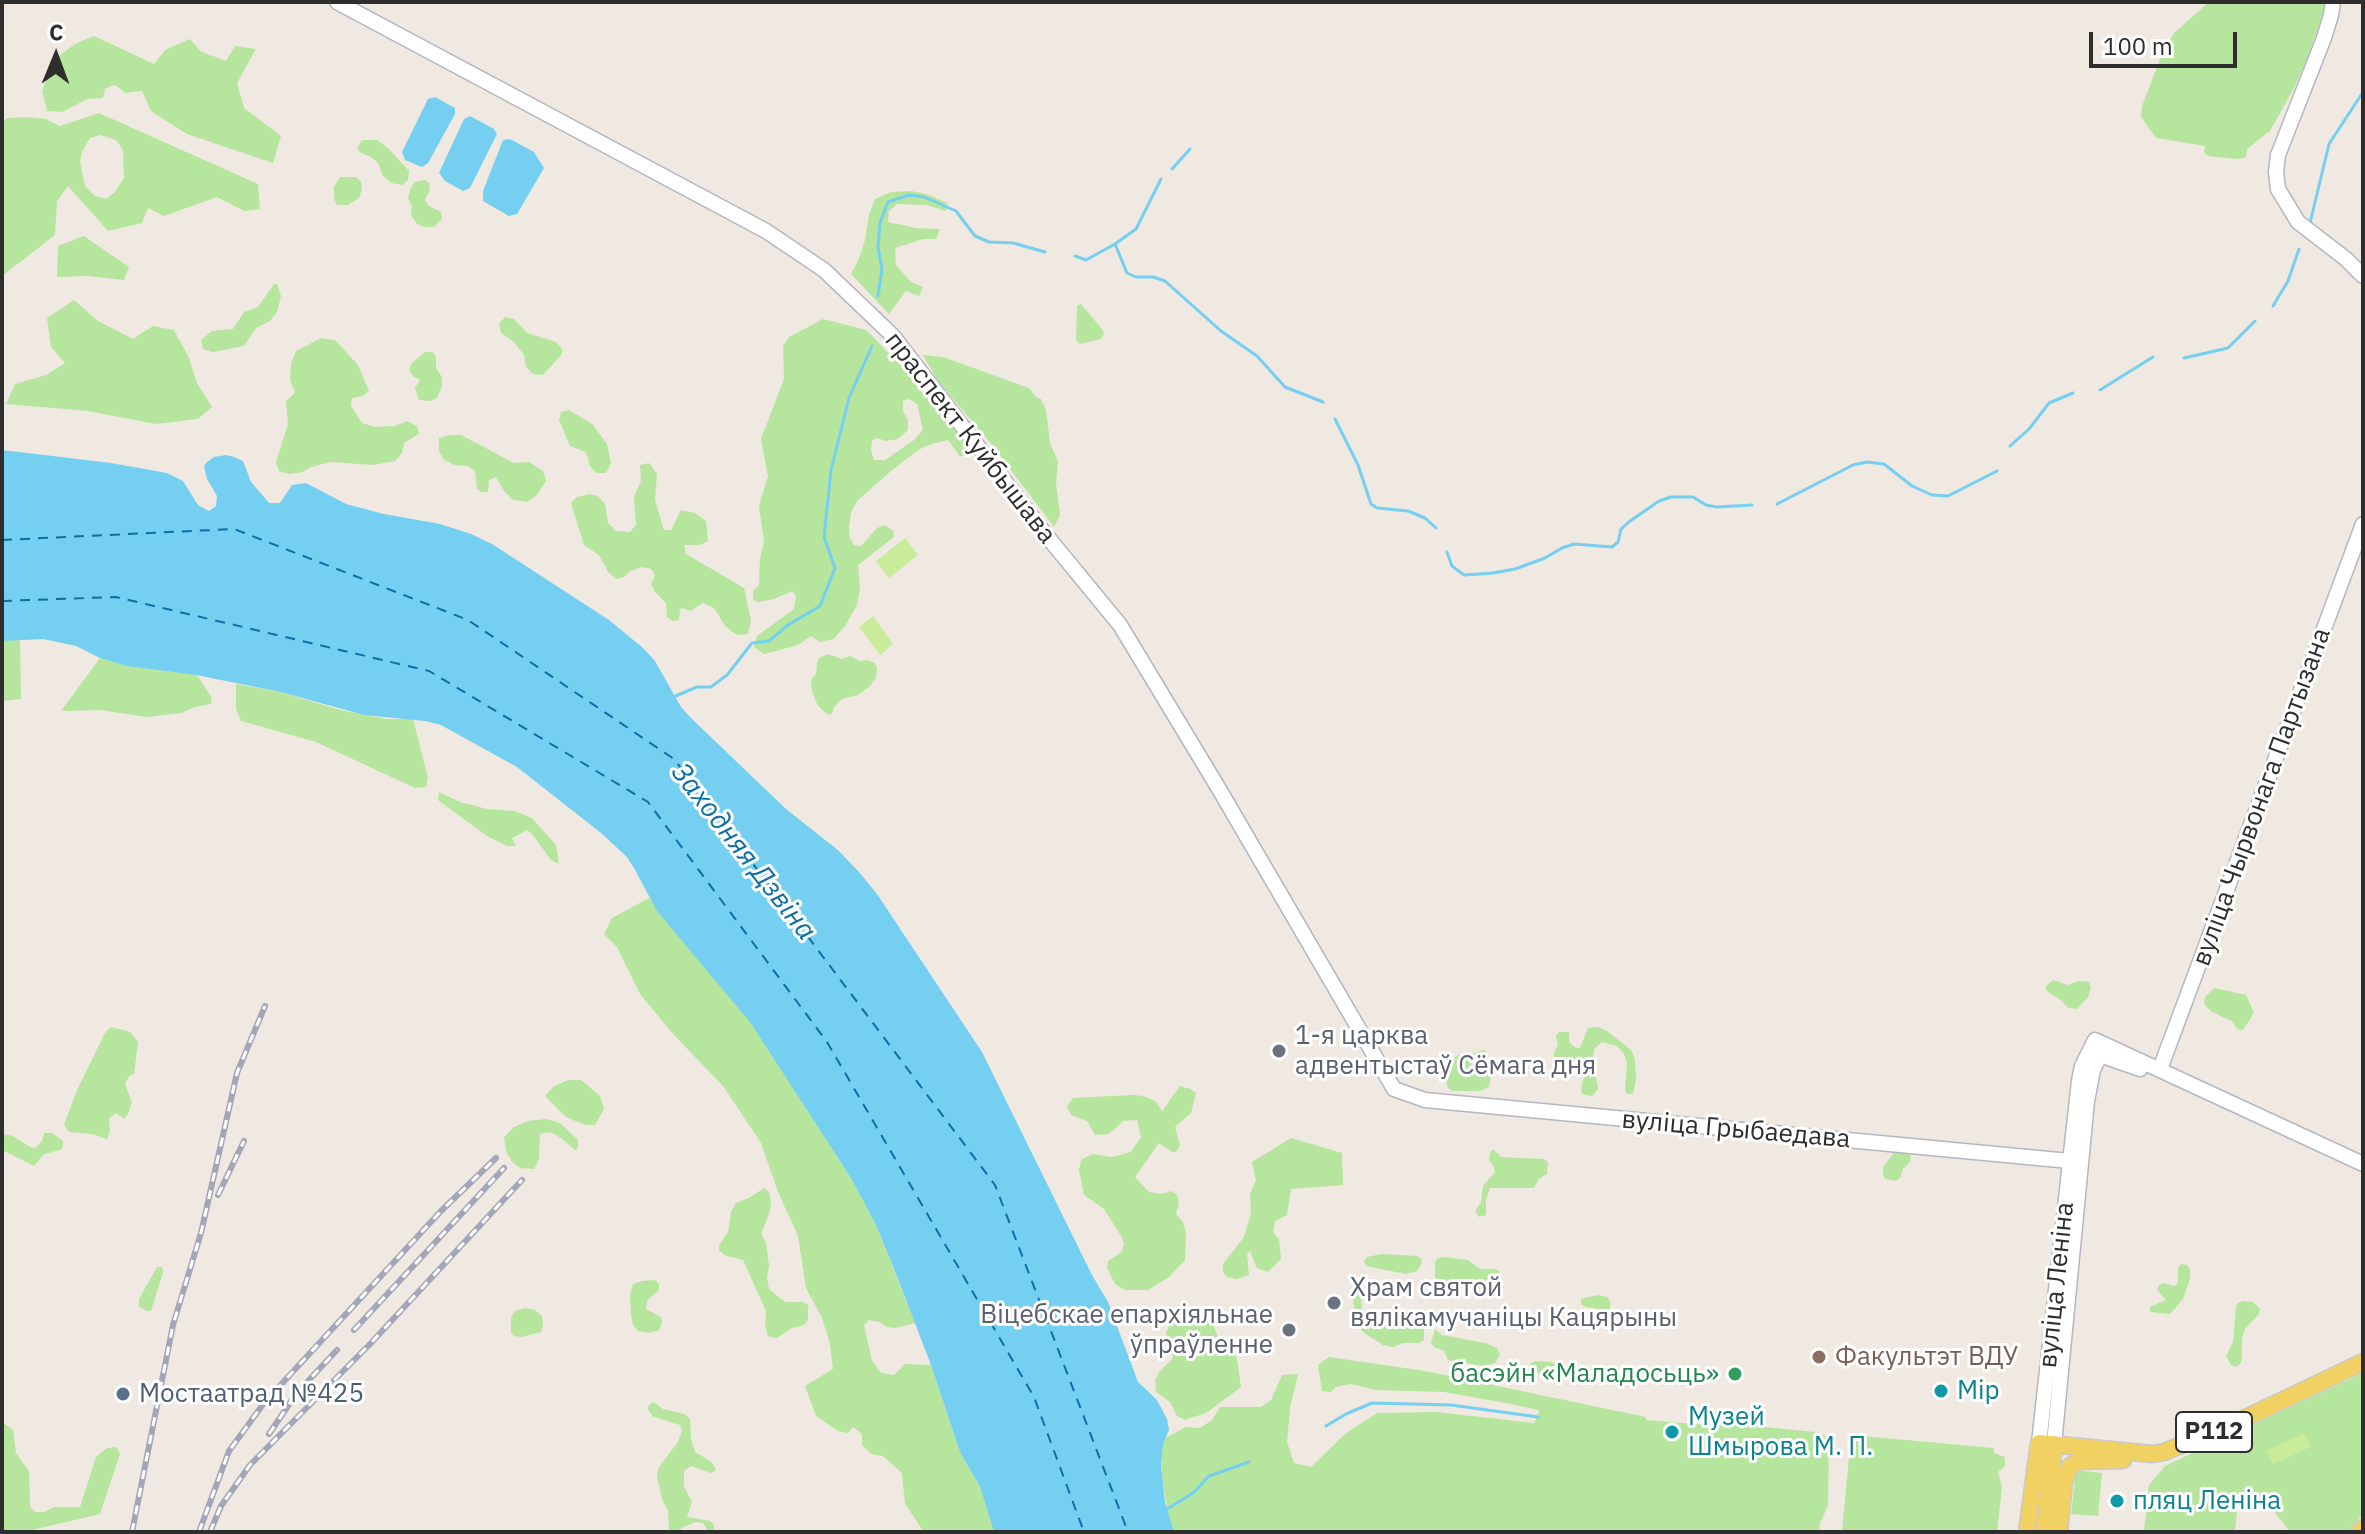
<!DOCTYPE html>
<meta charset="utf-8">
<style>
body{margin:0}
#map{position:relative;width:2365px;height:1534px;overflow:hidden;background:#efe9e1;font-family:"IBM Plex Sans",sans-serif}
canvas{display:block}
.frame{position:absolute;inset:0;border:4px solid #2e2e2e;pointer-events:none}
.north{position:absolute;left:16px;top:16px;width:80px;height:80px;-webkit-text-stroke:6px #fff;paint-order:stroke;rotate:1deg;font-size:22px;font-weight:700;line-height:32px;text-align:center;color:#2e2e2e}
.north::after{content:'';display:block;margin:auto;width:28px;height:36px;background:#2e2e2e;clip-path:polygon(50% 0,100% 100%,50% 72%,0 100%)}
.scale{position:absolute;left:2089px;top:32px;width:148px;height:36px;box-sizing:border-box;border:4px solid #2e2e2e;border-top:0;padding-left:10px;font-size:24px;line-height:28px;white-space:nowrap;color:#2e2e2e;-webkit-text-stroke:6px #fff;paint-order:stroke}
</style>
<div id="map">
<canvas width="2365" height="1534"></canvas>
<div class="frame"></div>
<div class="north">С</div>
<div class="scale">100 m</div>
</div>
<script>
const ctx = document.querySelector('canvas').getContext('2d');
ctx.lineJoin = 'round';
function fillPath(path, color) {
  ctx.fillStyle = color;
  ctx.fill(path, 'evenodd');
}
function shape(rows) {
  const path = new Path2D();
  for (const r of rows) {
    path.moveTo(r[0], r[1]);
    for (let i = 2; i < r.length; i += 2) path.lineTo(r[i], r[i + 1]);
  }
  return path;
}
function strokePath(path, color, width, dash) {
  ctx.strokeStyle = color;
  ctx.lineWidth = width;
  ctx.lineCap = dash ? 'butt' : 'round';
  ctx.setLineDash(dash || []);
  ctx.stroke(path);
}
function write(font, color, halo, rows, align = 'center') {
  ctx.font = font + ' "IBM Plex Sans",sans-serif';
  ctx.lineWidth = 6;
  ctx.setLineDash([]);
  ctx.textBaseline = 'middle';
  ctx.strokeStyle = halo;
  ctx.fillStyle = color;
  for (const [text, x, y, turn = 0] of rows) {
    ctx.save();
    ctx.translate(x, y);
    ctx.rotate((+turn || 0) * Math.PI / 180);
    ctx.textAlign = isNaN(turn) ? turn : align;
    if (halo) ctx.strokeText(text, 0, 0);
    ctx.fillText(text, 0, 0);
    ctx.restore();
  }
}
fillPath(shape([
 [2209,2,2327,2,2307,60,2295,86,2270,131,2247,149,2246,157,2237,159,2208,156,2204,152,2205,146,2156,138,2141,117,2142,106,2164,49,2174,33],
 [94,36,154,64,165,50,190,39,200,51,226,61,235,46,256,49,237,83,244,108,281,136,273,163,187,134,151,111,142,91,125,93,117,86,113,85,105,89,103,98,87,99,62,112,47,111,42,91,55,59,75,44],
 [99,113,258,184,260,209,244,211,217,197,164,216,148,208,142,223,108,231,68,186,57,201,55,235,2,276,2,123,7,118,26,117,45,119,60,126],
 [100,135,116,140,123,150,124,178,115,192,106,199,95,196,85,186,80,162,82,152,90,138],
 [362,140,377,140,388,148,409,171,408,180,402,185,391,183,383,176,378,163,371,157,361,153,357,148],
 [340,177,356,177,361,182,362,189,359,198,348,205,337,205,334,199,334,187],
 [425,180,429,183,430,190,425,200,429,206,441,212,442,219,434,227,424,227,416,223,411,214,412,206,408,198,410,190,414,182],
 [911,191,926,194,948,203,946,211,926,205,897,204,889,211,888,222,916,228,940,229,936,239,923,239,895,248,896,265,911,282,923,287,919,296,906,291,889,314,851,274,858,261,865,240,869,215,875,199,891,192],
 [84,236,129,267,124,280,87,276,57,277,58,246],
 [274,284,277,284,281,296,277,312,270,321,256,328,244,346,213,352,203,349,201,340,212,331,233,329,244,312,258,307],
 [74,300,98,321,133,339,153,326,174,330,189,358,197,383,212,407,198,419,156,424,88,411,6,404,15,384,46,375,65,363,51,347,47,318],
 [1081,304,1102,329,1104,334,1101,339,1080,344,1076,340,1077,306],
 [505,317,514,319,527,333,556,342,562,349,562,354,543,375,533,374,526,367,524,355,514,342,501,333,499,324],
 [823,319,866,330,904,369,963,439,968,456,960,456,948,440,931,444,918,450,891,471,858,500,851,512,849,528,850,538,854,545,861,546,877,528,885,525,893,531,894,537,858,565,860,588,857,605,845,626,834,639,820,642,811,636,798,645,764,654,754,647,757,636,794,609,796,596,792,591,774,599,759,602,753,600,753,590,759,585,760,559,764,541,759,506,768,476,761,439,784,379,783,346,789,337],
 [909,399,917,404,923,430,914,440,885,460,874,460,871,450,872,441,877,438,886,441,898,439,908,430,908,420,903,411,903,401],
 [321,338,335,340,358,365,369,391,363,396,352,398,351,406,362,423,375,427,395,426,407,421,417,426,419,434,404,443,402,453,395,461,373,465,331,462,311,467,303,472,289,474,279,471,276,462,288,424,286,401,295,393,290,380,291,363,296,351],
 [425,352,433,352,436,357,436,368,442,377,442,386,437,398,431,401,419,400,415,388,420,380,413,376,409,370,411,364],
 [923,355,943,357,1029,388,1037,398,1041,399,1046,410,1050,443,1058,462,1056,484,1060,515,1054,527,988,440,938,381],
 [569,410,592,424,607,444,611,463,606,473,596,473,590,466,586,452,570,446,559,420,561,412],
 [449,435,461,435,514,463,529,462,543,471,546,481,537,495,527,502,513,500,504,491,496,477,489,480,488,492,482,492,477,489,475,471,467,466,455,465,444,460,439,451,439,438],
 [649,463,657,474,655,500,664,530,671,530,681,510,695,513,706,521,708,541,700,545,684,545,686,554,744,588,751,621,748,634,737,635,725,626,714,608,703,603,690,611,683,608,680,609,679,620,673,621,667,617,666,603,655,592,651,584,655,575,651,569,642,567,630,571,624,577,616,579,608,572,599,555,584,545,571,503,577,497,589,494,598,496,605,504,608,523,616,531,630,532,636,525,634,497,641,481,640,465],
 [20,639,21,699,2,701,2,641],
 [828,654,842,659,850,656,860,661,867,660,875,663,877,668,876,677,870,686,858,695,842,699,834,707,832,714,828,715,818,706,812,691,811,684,812,678,816,674,817,663,819,658],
 [100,658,126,666,197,675,212,698,211,704,195,707,181,713,147,717,100,710,61,711],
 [236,684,281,692,340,710,386,719,413,719,428,778,426,787,415,788,316,742,241,721,236,709],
 [439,792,460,802,487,809,515,811,532,818,556,845,559,864,551,860,532,834,527,830,512,838,516,846,507,846,487,836,438,800],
 [649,898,750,1021,851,1178,876,1225,915,1323,896,1328,887,1327,879,1322,869,1320,864,1325,872,1361,881,1373,894,1375,905,1364,931,1365,960,1452,980,1487,994,1532,924,1532,905,1504,902,1473,883,1456,871,1454,862,1445,862,1434,853,1427,848,1433,838,1431,816,1416,805,1386,833,1369,830,1344,822,1318,806,1288,798,1236,778,1192,761,1143,723,1086,674,1035,640,994,617,947,604,934,612,918],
 [2053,980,2068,985,2078,981,2089,982,2091,988,2088,997,2077,1009,2068,1008,2061,1000,2048,992,2045,987],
 [2214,988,2246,995,2254,1013,2243,1030,2237,1029,2232,1021,2212,1012,2204,1004,2205,997],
 [111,1027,130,1032,138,1042,134,1074,129,1076,125,1084,132,1103,128,1114,124,1119,116,1113,109,1118,110,1132,107,1139,92,1134,69,1132,64,1125,77,1090,105,1033],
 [1598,1027,1607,1031,1631,1050,1635,1059,1636,1079,1633,1094,1627,1094,1625,1090,1627,1064,1624,1054,1617,1046,1602,1042,1594,1049,1593,1059,1598,1089,1592,1096,1582,1094,1581,1089,1586,1069,1579,1061,1558,1062,1554,1058,1554,1053,1558,1044,1556,1036,1559,1032,1569,1032,1569,1042,1576,1048,1580,1048,1588,1028],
 [1482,1050,1486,1051,1488,1056,1491,1075,1489,1087,1479,1091,1452,1091,1448,1088,1446,1083,1452,1069,1454,1058,1458,1055,1468,1055],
 [568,1080,581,1080,600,1096,604,1109,595,1125,585,1125,566,1117,545,1096,553,1087],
 [1180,1086,1190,1089,1196,1093,1191,1113,1175,1127,1180,1145,1176,1152,1172,1152,1159,1143,1135,1177,1149,1192,1162,1194,1171,1191,1177,1195,1179,1203,1176,1214,1183,1222,1186,1234,1185,1260,1169,1277,1148,1290,1125,1290,1115,1284,1107,1268,1108,1261,1122,1252,1124,1243,1121,1236,1104,1209,1084,1195,1079,1170,1081,1160,1092,1154,1112,1157,1131,1152,1141,1137,1137,1120,1123,1121,1109,1134,1095,1135,1087,1121,1071,1115,1067,1106,1073,1098,1132,1095,1143,1096,1155,1101,1162,1111],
 [547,1119,560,1123,578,1140,578,1148,575,1150,561,1138,550,1132,540,1134,539,1159,534,1169,520,1168,512,1162,506,1151,504,1137,514,1127,528,1121],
 [44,1133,52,1133,63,1141,63,1147,60,1150,44,1154,34,1166,2,1150,2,1134,13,1136,30,1147,35,1148,42,1141],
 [1291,1138,1342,1153,1343,1185,1291,1189,1287,1215,1275,1221,1273,1232,1279,1239,1281,1259,1268,1272,1257,1268,1250,1251,1247,1254,1249,1275,1237,1279,1227,1277,1223,1272,1223,1264,1244,1237,1251,1213,1250,1194,1256,1180,1252,1162],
 [1493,1149,1501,1157,1544,1159,1548,1162,1547,1174,1539,1179,1534,1188,1490,1188,1486,1200,1486,1215,1479,1217,1475,1211,1481,1202,1483,1186,1495,1172,1493,1165,1489,1161,1490,1153],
 [1895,1151,1908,1152,1911,1157,1910,1162,1903,1169,1900,1178,1895,1181,1885,1179,1883,1175,1883,1167],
 [764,1188,769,1192,771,1202,770,1211,761,1234,766,1243,769,1266,767,1278,769,1289,785,1302,803,1302,808,1305,808,1320,804,1325,792,1328,777,1338,768,1336,765,1324,766,1311,743,1260,724,1255,719,1250,719,1245,728,1232,731,1212,736,1203,749,1198],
 [1382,1254,1417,1256,1421,1258,1422,1263,1417,1271,1406,1274,1366,1266,1364,1261,1367,1257],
 [1444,1257,1468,1260,1480,1269,1495,1269,1499,1271,1500,1276,1495,1285,1476,1291,1465,1290,1456,1284,1441,1282,1435,1277,1435,1262,1438,1258],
 [2181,1264,2187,1265,2190,1269,2190,1279,2183,1299,2170,1314,2150,1312,2150,1307,2166,1300,2157,1290,2159,1285,2164,1283,2174,1286,2178,1283,2178,1268],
 [157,1267,162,1267,163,1272,151,1311,147,1311,139,1307,139,1299],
 [655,1280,659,1284,659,1290,647,1301,646,1309,661,1317,662,1323,659,1330,650,1333,638,1331,633,1325,631,1316,630,1295,633,1284,642,1281],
 [1355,1289,1360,1290,1362,1310,1380,1316,1386,1325,1420,1328,1424,1330,1424,1340,1419,1343,1403,1343,1393,1347,1383,1345,1367,1335,1359,1328,1356,1318,1352,1293],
 [1597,1295,1607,1297,1610,1301,1611,1321,1608,1325,1598,1326,1593,1324,1592,1318,1600,1314,1599,1309,1585,1307,1581,1304,1581,1299],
 [2243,1301,2253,1302,2260,1309,2259,1314,2245,1329,2242,1339,2242,1359,2240,1364,2236,1367,2231,1365,2226,1356,2233,1342,2236,1307,2238,1303],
 [525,1308,535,1310,542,1316,543,1324,541,1332,522,1337,514,1336,511,1333,511,1317,515,1311],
 [1199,1316,1213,1324,1221,1345,1233,1349,1237,1359,1241,1387,1206,1413,1185,1420,1177,1416,1170,1402,1156,1392,1155,1380,1160,1371,1173,1358,1166,1333,1170,1324,1175,1320,1186,1321],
 [1435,1329,1442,1335,1485,1343,1497,1348,1500,1355,1495,1363,1484,1366,1448,1360,1444,1351,1434,1347,1431,1343],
 [1329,1357,1425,1371,1646,1417,1646,1420,1719,1426,1725,1423,1814,1432,1829,1437,1828,1506,1820,1523,1819,1532,1174,1532,1168,1513,1162,1478,1161,1452,1165,1438,1186,1427,1200,1428,1212,1420,1220,1407,1261,1407,1271,1400,1282,1375,1298,1374,1290,1408,1287,1442,1294,1463,1311,1467,1345,1434,1377,1413,1437,1412,1534,1423,1539,1412,1538,1410,1511,1404,1444,1392,1375,1390,1351,1384,1336,1387,1331,1392,1322,1391,1318,1365],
 [1536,1361,1552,1362,1561,1367,1595,1368,1600,1371,1602,1376,1599,1380,1590,1383,1557,1375,1542,1375,1529,1368,1531,1363],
 [2363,1373,2363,1513,2348,1532,2290,1532,2271,1507,2238,1500,2235,1532,2144,1532,2149,1485,2165,1466],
 [653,1402,663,1409,684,1414,690,1419,691,1439,695,1452,712,1462,716,1470,711,1473,691,1466,684,1471,684,1487,692,1501,687,1517,710,1521,714,1525,714,1532,708,1531,703,1523,696,1522,681,1528,680,1532,669,1532,668,1511,662,1499,657,1477,659,1467,678,1442,682,1430,680,1425,652,1416,647,1407],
 [2,1422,13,1430,16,1453,29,1471,30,1506,35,1512,45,1512,54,1507,80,1507,96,1457,107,1448,116,1447,120,1454,100,1514,24,1532,2,1532],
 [1851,1435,1994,1448,1994,1453,2005,1457,2005,1466,1998,1472,2002,1487,1997,1532,1842,1532],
 [2076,1470,2102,1473,2098,1516,2071,1514]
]), '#b6e59e');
fillPath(shape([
 [905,538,918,555,889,578,876,561],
 [873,616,893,644,880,655,859,627],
 [2304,1433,2311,1447,2273,1464,2267,1451]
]), '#c9ec9a');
fillPath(shape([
 [435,97,455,108,455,114,428,163,422,167,405,160,402,152,428,99],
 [470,116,494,129,497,134,470,188,463,191,445,181,439,173,464,119],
 [510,139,534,152,544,168,517,214,509,216,483,201,483,191,503,140],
 [2,450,111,463,167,473,183,481,198,505,209,511,216,506,217,496,207,479,204,466,207,462,214,457,226,455,234,457,243,461,251,482,269,503,280,503,292,485,306,483,346,504,384,514,440,524,471,534,492,544,609,620,643,648,655,661,681,707,692,719,786,809,839,851,859,872,877,894,982,1052,1092,1275,1108,1302,1138,1382,1157,1400,1167,1419,1169,1430,1163,1444,1161,1466,1165,1502,1174,1532,994,1532,980,1487,960,1452,931,1365,898,1279,876,1225,851,1178,750,1022,657,911,634,868,626,856,601,833,517,767,441,725,425,721,364,715,281,692,196,675,126,666,100,658,76,646,43,639,2,641]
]), '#75cff0');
strokePath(shape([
 [1172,169,1190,149],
 [2310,223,2329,144,2363,92],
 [1115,244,1127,273,1136,277,1153,277,1165,281,1221,331,1257,356,1285,387,1323,402],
 [1075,256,1086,260,1115,244,1136,229,1161,179],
 [878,296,882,269,878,247,880,223,888,202,909,195,924,197,956,211,975,236,989,242,1013,243,1045,252],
 [2273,306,2288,281,2299,249],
 [2184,358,2228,348,2255,321],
 [2100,390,2153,357],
 [1335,419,1358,465,1371,504,1377,508,1408,511,1425,518,1436,528],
 [2010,446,2029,429,2049,403,2073,393],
 [1777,504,1853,465,1867,462,1884,464,1912,486,1932,495,1948,496,1997,471],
 [1447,552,1452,566,1464,575,1493,573,1515,569,1545,558,1562,548,1574,544,1612,547,1618,542,1621,529,1630,521,1659,501,1671,497,1693,497,1706,505,1717,507,1752,505],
 [673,697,697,687,711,687,727,675,752,643,769,641,788,625,820,606,835,568,824,537,831,470,849,398,872,346],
 [1326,1426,1346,1414,1372,1403,1451,1405,1538,1417],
 [1164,1511,1193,1493,1209,1476,1249,1462]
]), '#75cff0', 3);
strokePath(shape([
 [2,540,234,529,468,620,674,759,995,1185,1128,1532],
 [2,601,116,597,429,671,648,802,827,1042,1034,1397,1084,1532]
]), '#0d6fa3', 2, [10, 8]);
const secondary = shape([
 [337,2,766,231,824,270,893,336,1046,535,1120,625,1219,789,1394,1089,1425,1100,2080,1162],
 [2333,2,2331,15,2324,38,2278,155,2276,172,2278,189,2298,222,2346,259,2363,276],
 [2091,1052,2140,1069],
 [2160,1069,2363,524],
 [2039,1443,2079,1081,2082,1066,2095,1040,2363,1164],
 [2054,1444,2087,1101,2093,1070,2105,1045]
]);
const primary = shape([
 [2027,1532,2039,1443,2152,1454,2164,1452,2235,1423,2363,1362],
 [2045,1532,2054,1444],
 [2059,1532,2064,1482,2069,1467,2079,1461,2123,1460],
 [2360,1532,2363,1528]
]);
strokePath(secondary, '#b4b7c1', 17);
strokePath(primary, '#c9c9c9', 19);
strokePath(secondary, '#fff', 14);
strokePath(primary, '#f2d163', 16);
const rail = shape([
 [218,1195,244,1141],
 [354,1330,504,1168],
 [269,1434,296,1394,337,1350],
 [132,1532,173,1325,201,1233,237,1073,265,1006],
 [199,1532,229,1451,264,1403,441,1211,496,1158],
 [210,1532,221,1506,250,1465,371,1343,522,1180]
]);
strokePath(rail, '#a3a6b8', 6);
strokePath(rail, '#fff', 3, [9]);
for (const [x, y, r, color] of [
 [1279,1051,8,"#6b7280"],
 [1334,1303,8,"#6b7280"],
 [1289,1330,8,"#6b7280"],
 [1819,1357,8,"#8d6e63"],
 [1735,1374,8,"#2e9e5b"],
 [1941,1391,8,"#0f9aa8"],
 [123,1394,8,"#5c6f8a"],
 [1672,1432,8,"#0f9aa8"],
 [2117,1501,8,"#0f9aa8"]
]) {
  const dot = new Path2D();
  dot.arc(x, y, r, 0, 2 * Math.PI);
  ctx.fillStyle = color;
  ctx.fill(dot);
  strokePath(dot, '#fff', 3);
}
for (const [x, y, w] of [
 [2214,1432,76]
]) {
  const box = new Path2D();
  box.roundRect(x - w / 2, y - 20, w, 40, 6);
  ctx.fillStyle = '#fff';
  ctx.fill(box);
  strokePath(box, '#2e2e2e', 2);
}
write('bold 24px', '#2e2e2e', null, [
 ["Р112",2214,1432]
]);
write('26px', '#2e2e2e', '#fff', [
 ["праспект Куйбышава",970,438,52],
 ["вуліца Чырвонага Партызана",2262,797,-70],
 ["вуліца Грыбаедава",1736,1130,5],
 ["вуліца Леніна",2057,1285,-84]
]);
write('26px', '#5b616d', '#fff', [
 ["1-я царква",1295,1036],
 ["адвентыстаў Сёмага дня",1295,1066],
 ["Храм святой",1350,1288],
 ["вялікамучаніцы Кацярыны",1350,1318],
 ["Віцебскае епархіяльнае",1273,1315,"right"],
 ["ўпраўленне",1273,1345,"right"]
], 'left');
write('26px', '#785e54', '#fff', [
 ["Факультэт ВДУ",1835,1357]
], 'left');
write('26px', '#27864d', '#fff', [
 ["басэйн «Маладосьць»",1719,1374]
], 'right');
write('26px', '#0d838f', '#fff', [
 ["Мір",1957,1391],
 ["Музей",1688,1417],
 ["Шмырова М. П.",1688,1447],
 ["пляц Леніна",2133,1501]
], 'left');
write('26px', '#4e5e75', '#fff', [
 ["Мостаатрад №425",139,1394]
], 'left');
write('italic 28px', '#0d6fa3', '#fff', [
 ["Заходняя Дзвіна",743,852,52]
]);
</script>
